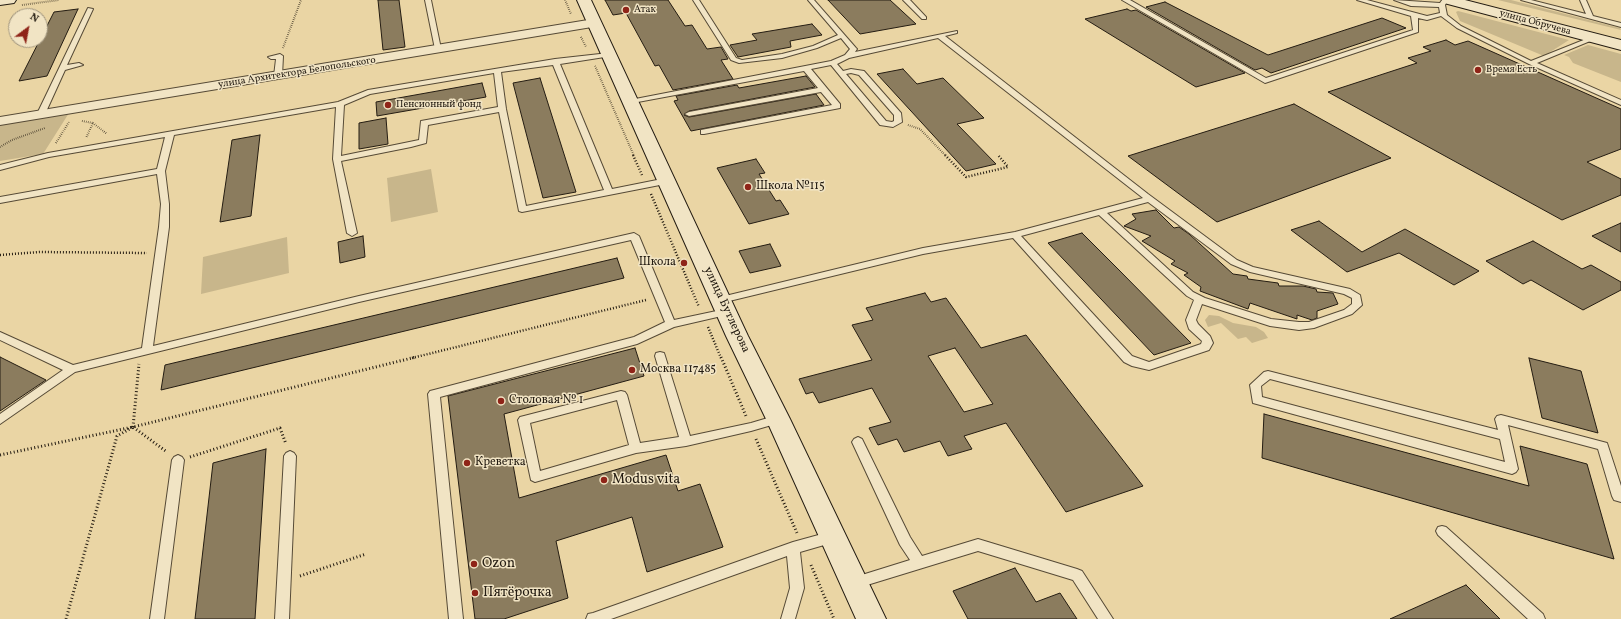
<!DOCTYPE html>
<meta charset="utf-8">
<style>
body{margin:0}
#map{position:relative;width:1621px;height:619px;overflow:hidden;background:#ead5a4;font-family:Vollkorn,serif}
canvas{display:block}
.north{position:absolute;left:8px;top:8px;width:40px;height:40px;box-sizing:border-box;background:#f1e4c4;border:1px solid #9f947d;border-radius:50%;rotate:32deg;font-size:11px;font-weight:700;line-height:16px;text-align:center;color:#241c12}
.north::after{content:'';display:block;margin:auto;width:14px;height:18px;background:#8f2418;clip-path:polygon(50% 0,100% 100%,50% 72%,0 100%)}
</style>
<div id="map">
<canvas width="1621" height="619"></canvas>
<div class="north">N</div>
</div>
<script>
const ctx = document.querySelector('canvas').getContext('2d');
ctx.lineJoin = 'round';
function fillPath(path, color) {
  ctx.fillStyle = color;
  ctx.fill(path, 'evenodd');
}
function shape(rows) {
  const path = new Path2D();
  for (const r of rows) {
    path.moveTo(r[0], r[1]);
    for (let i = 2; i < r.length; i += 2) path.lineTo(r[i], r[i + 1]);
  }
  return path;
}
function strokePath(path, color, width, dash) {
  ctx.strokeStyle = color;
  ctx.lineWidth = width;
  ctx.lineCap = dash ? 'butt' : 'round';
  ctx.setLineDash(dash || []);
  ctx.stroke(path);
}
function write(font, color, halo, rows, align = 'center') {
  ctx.font = font + ' Vollkorn,serif';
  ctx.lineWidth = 3;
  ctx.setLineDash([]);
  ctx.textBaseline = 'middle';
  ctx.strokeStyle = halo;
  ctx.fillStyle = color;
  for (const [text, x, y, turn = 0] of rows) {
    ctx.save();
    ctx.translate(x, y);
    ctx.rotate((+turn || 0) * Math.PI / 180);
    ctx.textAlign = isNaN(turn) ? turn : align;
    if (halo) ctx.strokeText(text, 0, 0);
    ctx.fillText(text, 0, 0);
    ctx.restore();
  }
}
fillPath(shape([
 [1498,0,1511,0,1620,28,1621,30],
 [1458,11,1569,40,1544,56,1460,21,1456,12],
 [1588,45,1621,54,1621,82,1573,63,1569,57,1564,55],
 [69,113,43,154,0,161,0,124],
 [431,169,438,212,391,222,387,178],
 [287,237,289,273,201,294,203,257],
 [1209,315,1219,316,1233,323,1256,327,1264,332,1268,338,1252,343,1246,337,1238,339,1221,323,1208,327,1205,320]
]), '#c8b68b');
const building = shape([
 [378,0,399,0,405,47,383,50,378,0],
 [605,0,668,0,685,26,692,25,707,49,721,47,728,59,721,60,733,79,673,90,659,65,655,66,626,13,613,15,605,0],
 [828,0,890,0,916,24,860,34,828,0],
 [1165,2,1268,55,1382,18,1406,28,1271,73,1262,68,1255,70,1146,7,1165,2],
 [78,9,47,76,19,81,54,12,78,9],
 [1127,9,1131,11,1136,10,1245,73,1196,87,1085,19,1127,9],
 [812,24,822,35,790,41,791,47,738,57,730,45,757,40,752,34,812,24],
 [1446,40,1455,45,1468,41,1621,109,1621,149,1587,162,1621,179,1621,195,1562,220,1328,92,1417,63,1408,58,1431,51,1423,47,1446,40],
 [903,69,917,84,943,78,984,118,957,124,996,164,966,171,877,74,903,69],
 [806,76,815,87,689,111,684,115,689,117,816,94,824,105,691,131,674,101,678,100,676,96,737,85,739,88,806,76],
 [540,78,576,192,543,198,513,83,540,78],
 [482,83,486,97,377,116,376,102,482,83],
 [1294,104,1391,158,1217,222,1128,156,1294,104],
 [386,118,388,144,359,149,359,123,386,118],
 [260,135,251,216,220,222,232,140,260,135],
 [756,159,765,173,759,174,776,201,780,200,789,214,749,224,717,168,756,159],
 [1156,210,1174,228,1179,227,1189,234,1233,274,1247,276,1248,279,1278,283,1279,286,1303,286,1316,289,1317,292,1333,293,1338,304,1317,311,1317,318,1312,320,1297,315,1297,319,1250,303,1248,309,1200,291,1201,287,1184,275,1188,273,1171,264,1175,261,1142,241,1151,236,1124,226,1136,219,1132,214,1156,210],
 [1319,221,1362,252,1405,229,1479,271,1454,285,1399,253,1347,272,1291,230,1319,221],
 [1621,223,1621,252,1592,236,1621,223],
 [1082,233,1119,270,1191,343,1154,355,1048,243,1082,233],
 [363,236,365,257,340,263,338,242,363,236],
 [1533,241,1582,269,1591,265,1621,282,1621,290,1583,310,1531,280,1523,284,1486,261,1533,241],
 [770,244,781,266,750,273,739,251,770,244],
 [617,258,624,278,161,390,165,365,617,258],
 [925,293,931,302,946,298,981,348,1026,335,1143,486,1066,512,1006,423,964,436,972,449,948,456,940,441,904,452,897,439,878,445,869,428,891,422,872,388,819,403,813,392,806,394,799,379,872,360,852,325,873,320,866,308,925,293],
 [955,348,993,404,964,412,928,356,955,348],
 [635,348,644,376,504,414,519,498,666,455,678,491,700,484,723,547,647,572,632,517,556,541,568,598,504,619,475,619,448,396,635,348],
 [0,357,46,380,0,411,0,357],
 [1529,358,1581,371,1598,433,1542,418,1529,358],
 [1264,414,1529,486,1520,446,1587,464,1614,559,1262,458,1264,414],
 [266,449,255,619,195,619,213,463,266,449],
 [1015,568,1036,602,1060,593,1077,619,968,619,953,591,1015,568],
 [1466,585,1500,619,1390,619,1466,585]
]);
fillPath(building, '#8b7c5e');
strokePath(building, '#241c12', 1);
const lane = shape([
 [425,0,431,0,441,49,440,50,435,49,425,0],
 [693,0,699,0,736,58,742,60,782,54,813,46,838,35,808,0,814,0,856,48,857,49,855,52,957,31,957,33,945,36,1148,194,1237,260,1253,267,1350,289,1360,295,1362,305,1352,314,1314,328,1299,330,1270,326,1202,304,1196,320,1198,324,1210,336,1213,343,1209,350,1149,370,1132,366,1124,362,1013,238,923,254,721,303,718,302,716,300,721,297,923,248,1015,232,1143,198,938,38,849,58,837,64,843,71,851,69,864,71,901,113,902,122,893,127,880,125,831,65,811,69,840,104,840,108,704,134,701,134,701,130,832,105,821,92,689,116,685,114,689,112,818,88,804,71,627,104,626,102,630,100,831,61,845,55,850,49,841,38,817,48,782,58,739,63,731,60,693,0],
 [851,73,859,75,894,115,894,121,892,122,886,121,846,74,851,73],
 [1148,202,1231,264,1250,272,1344,294,1352,298,1352,304,1344,310,1309,322,1299,322,1271,319,1205,298,1193,292,1107,213,1148,202],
 [1099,215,1187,296,1194,300,1186,320,1189,329,1202,341,1201,344,1149,362,1132,356,1021,236,1099,215],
 [903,0,910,0,926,17,926,19,922,19,903,0],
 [1122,0,1130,0,1266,78,1413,30,1411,16,1357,0,1367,0,1427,16,1440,13,1439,7,1411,6,1394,0,1440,3,1442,0,1448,0,1445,5,1447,15,1461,26,1531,61,1591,37,1595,37,1595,39,1537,63,1621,100,1621,105,1529,64,1457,28,1441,16,1427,20,1418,18,1418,32,1265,83,1122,0],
 [1521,0,1531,0,1586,14,1580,0,1586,0,1593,16,1621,23,1621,27,1521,0],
 [88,8,93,9,67,65,79,63,83,65,65,70,45,114,41,116,38,116,37,114,88,8],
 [609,53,611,54,611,56,560,64,612,189,667,178,670,179,670,183,522,212,519,211,499,112,428,125,426,143,411,147,341,161,357,233,352,236,347,233,333,159,336,107,174,135,165,171,169,204,169,227,153,346,359,296,634,233,639,236,674,320,726,309,731,312,726,315,674,327,637,344,440,397,463,619,449,619,428,394,430,391,434,390,634,337,665,322,631,240,359,302,75,372,0,424,0,414,63,370,0,340,0,332,73,365,142,348,159,227,161,204,157,174,0,203,0,197,157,169,165,137,49,157,0,170,0,165,48,153,338,102,368,90,555,59,609,53],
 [553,65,604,190,526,206,506,109,501,72,553,65],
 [494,73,498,107,421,121,419,140,341,156,344,105,370,94,494,73],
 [280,54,283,56,282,76,278,78,274,76,276,59,271,59,268,57,280,54],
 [660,352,664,353,665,356,690,436,751,423,778,415,782,416,784,419,782,422,751,431,686,446,636,453,535,482,531,480,518,420,520,417,524,416,621,391,625,392,627,395,640,443,679,437,655,356,656,353,660,352],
 [617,400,629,445,540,471,530,423,617,400],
 [1268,371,1498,430,1495,419,1497,416,1501,415,1607,443,1621,486,1621,502,1614,500,1612,496,1598,449,1508,425,1518,469,1516,472,1512,474,1253,403,1250,385,1264,372,1268,371],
 [1270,379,1500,439,1505,462,1262,397,1261,386,1270,379],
 [858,437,862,439,910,537,922,556,978,539,1077,569,1082,571,1113,619,1098,619,1073,580,978,551,854,589,849,587,847,583,849,579,910,560,900,545,852,442,854,439,858,437],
 [290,451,294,453,296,456,289,619,275,619,284,456,286,453,290,451],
 [178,455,182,457,184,460,164,619,150,619,172,460,174,457,178,455],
 [1442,526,1446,527,1543,614,1545,619,1528,619,1438,535,1436,531,1438,527,1442,526],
 [833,531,838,533,839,537,838,541,800,552,804,588,795,619,781,619,790,588,787,556,611,619,586,619,588,614,593,613,793,542,833,531]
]);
const street = shape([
 [594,19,598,20,600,23,598,26,0,125,0,117,594,19]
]);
const secondary = shape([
 [0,0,16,0,14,3,0,5,0,0],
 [577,0,591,0,748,336,790,419,886,619,856,619,766,419,726,336,577,0],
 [1442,0,1465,0,1621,40,1621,50,1444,3,1442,0]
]);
strokePath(lane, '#564a36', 2);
strokePath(street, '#564a36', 2);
strokePath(secondary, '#241c12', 2);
strokePath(shape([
 [565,0,571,14],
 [22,5,59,0],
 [581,37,586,47],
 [283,48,301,0],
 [595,66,634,156],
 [82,121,93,123,86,138],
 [93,123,107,134],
 [908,125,920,129,946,156],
 [56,143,69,122],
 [0,147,12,140,45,128]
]), '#241c12', 2, [0.5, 1.5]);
strokePath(shape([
 [633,155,642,175],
 [945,155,966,177,1008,167,998,155],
 [651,194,699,307],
 [0,255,39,252,147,253],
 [708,327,721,358],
 [412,358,646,300]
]), '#241c12', 2.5, [1, 2]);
strokePath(shape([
 [721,357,746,416],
 [133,427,139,364],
 [756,439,797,533],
 [0,455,133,427,167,452],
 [190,457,280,428,286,444],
 [811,565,834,619],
 [300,576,366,554],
 [66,619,117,436,133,427,416,357]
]), '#241c12', 3, [1, 2.5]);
fillPath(lane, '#f1e4c4');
fillPath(street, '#f1e4c4');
fillPath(secondary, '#f1e4c4');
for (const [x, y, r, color] of [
 [626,10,4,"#8f2418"],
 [1478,70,4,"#8f2418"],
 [388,105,4,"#8f2418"],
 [748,187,4,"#8f2418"],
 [684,263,4,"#8f2418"],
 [632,370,4,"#8f2418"],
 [501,401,4,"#8f2418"],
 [467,463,4,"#8f2418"],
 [604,480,4,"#8f2418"],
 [474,564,4,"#8f2418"],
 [475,593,4,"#8f2418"]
]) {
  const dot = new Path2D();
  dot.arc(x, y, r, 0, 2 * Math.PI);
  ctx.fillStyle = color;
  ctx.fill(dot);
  strokePath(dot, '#f1e4c4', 1.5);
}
write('10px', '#241c12', '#f1e4c4', [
 ["Атак",634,10],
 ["Время Есть",1486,70],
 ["Пенсионный фонд",396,105]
], 'left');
write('10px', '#241c12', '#f1e4c4', [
 ["улица Обручева",1535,23,15],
 ["улица Архитектора Белопольского",297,73,-9]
]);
write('12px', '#241c12', '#f1e4c4', [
 ["Школа №115",756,187],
 ["Школа",676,263,"right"],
 ["Москва 117485",640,370],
 ["Столовая № 1",509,401],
 ["Креветка",475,463]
], 'left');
write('12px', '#241c12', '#f1e4c4', [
 ["улица Бутлерова",726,310,65]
]);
write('14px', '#241c12', '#f1e4c4', [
 ["Modus vita",612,480],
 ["Ozon",482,564],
 ["Пятёрочка",483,593]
], 'left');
</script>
